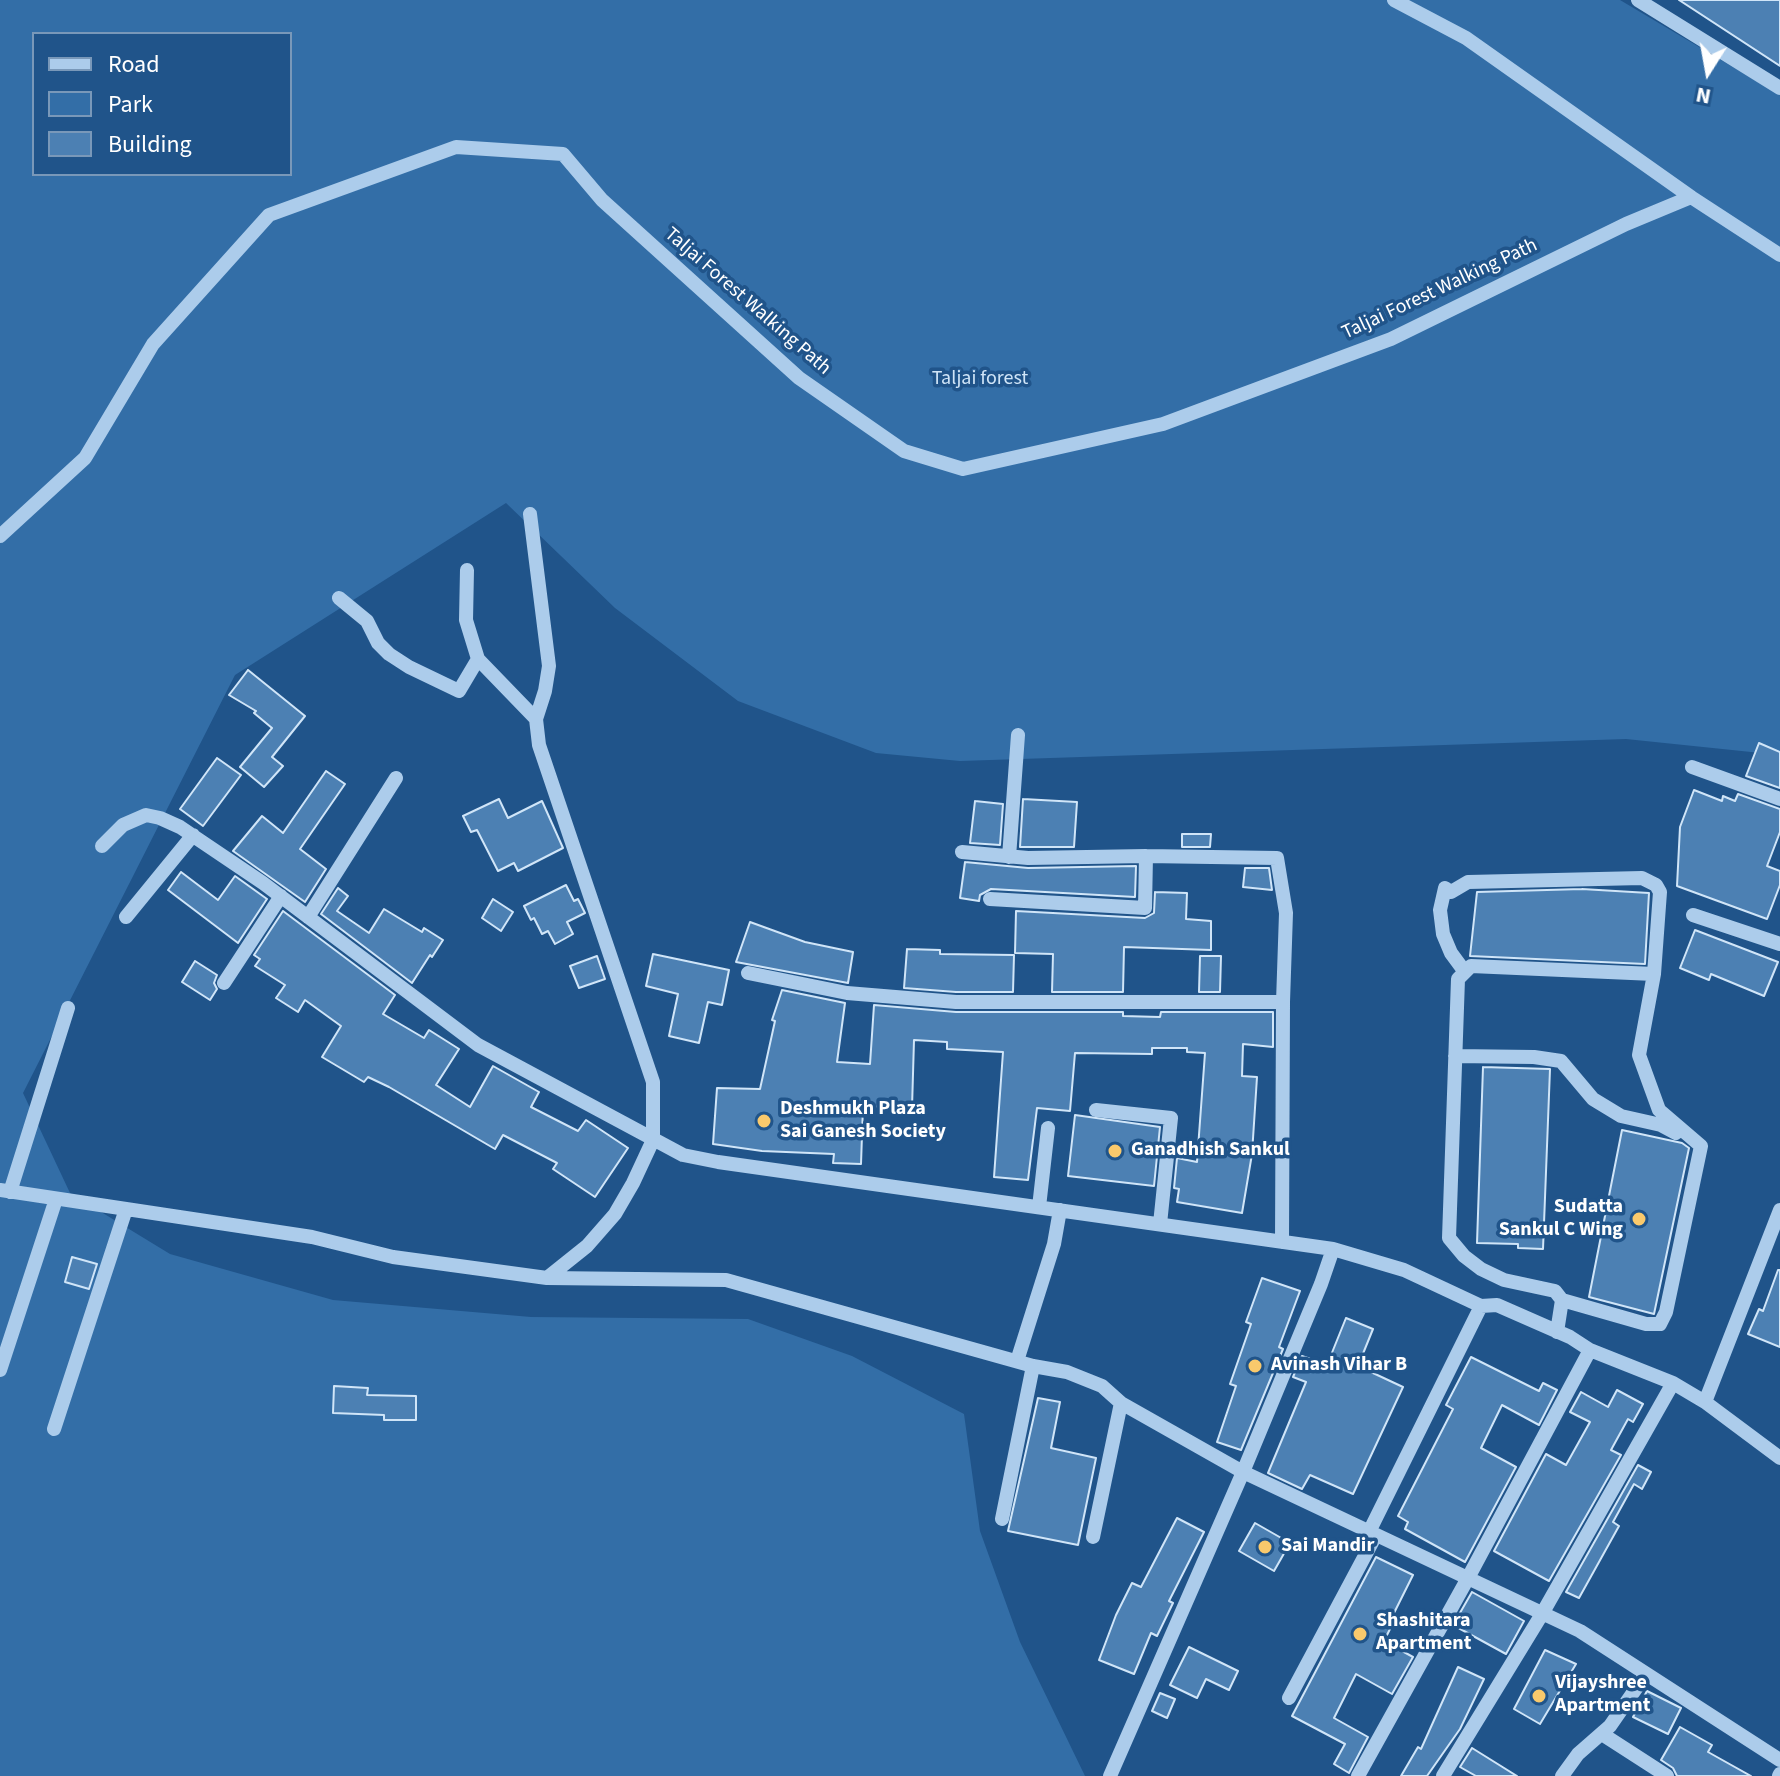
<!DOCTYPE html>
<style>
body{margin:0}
#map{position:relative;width:1780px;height:1776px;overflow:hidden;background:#20548a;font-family:"Source Sans 3",sans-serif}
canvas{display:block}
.legend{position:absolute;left:32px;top:32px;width:260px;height:144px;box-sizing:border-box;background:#20548a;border:2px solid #7998b9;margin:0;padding:10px 14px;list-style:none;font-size:24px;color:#fff}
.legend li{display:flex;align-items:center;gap:16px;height:40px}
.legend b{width:40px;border:2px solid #7998b9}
.north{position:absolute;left:1668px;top:32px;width:80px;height:80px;-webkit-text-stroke:6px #20548a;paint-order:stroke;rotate:191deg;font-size:22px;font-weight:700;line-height:32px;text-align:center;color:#fff}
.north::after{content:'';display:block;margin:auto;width:28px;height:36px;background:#fff;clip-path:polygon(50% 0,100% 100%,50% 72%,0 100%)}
</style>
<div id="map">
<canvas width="1780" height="1776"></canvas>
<ul class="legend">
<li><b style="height:10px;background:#accceb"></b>Road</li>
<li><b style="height:22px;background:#336ea7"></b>Park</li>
<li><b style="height:22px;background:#4c80b3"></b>Building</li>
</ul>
<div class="north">N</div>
</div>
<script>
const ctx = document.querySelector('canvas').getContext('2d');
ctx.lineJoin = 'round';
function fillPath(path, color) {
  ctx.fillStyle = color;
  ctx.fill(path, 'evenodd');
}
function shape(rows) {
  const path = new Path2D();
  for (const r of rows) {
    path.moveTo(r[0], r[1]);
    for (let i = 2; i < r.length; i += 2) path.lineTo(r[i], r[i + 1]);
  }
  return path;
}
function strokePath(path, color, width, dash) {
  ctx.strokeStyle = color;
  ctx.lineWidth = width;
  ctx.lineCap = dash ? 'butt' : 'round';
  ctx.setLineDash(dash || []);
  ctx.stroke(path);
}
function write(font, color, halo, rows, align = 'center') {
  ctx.font = font + ' "Source Sans 3",sans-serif';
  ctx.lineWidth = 7;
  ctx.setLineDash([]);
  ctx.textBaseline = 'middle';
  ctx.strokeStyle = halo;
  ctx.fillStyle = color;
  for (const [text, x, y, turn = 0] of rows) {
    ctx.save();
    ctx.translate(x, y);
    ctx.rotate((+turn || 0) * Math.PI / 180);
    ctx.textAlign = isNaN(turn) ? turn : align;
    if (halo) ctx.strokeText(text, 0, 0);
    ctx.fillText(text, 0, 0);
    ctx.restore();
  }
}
fillPath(shape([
 [0,0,1620,0,1780,95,1780,755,1626,739,960,761,876,753,738,701,615,608,506,503,235,675,23,1093,70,1193,170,1254,333,1300,531,1317,748,1319,852,1356,964,1414,980,1531,1020,1642,1085,1776,0,1776],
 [34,34,290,34,290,174,34,174]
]), '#336ea7');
const building = shape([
 [1679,0,1780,0,1780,66,1679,0],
 [248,670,305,716,272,757,283,766,264,787,240,767,272,728,254,713,256,711,229,695,248,670],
 [1759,743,1780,752,1780,788,1746,776,1759,743],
 [217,758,241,775,203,826,180,809,217,758],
 [326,771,345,784,300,849,326,869,305,902,233,851,262,816,283,833,326,771],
 [1694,790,1722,801,1723,796,1735,801,1738,794,1780,809,1780,832,1767,866,1780,871,1780,885,1767,919,1677,886,1680,827,1694,790],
 [499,799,508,818,542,801,563,848,518,871,514,863,498,871,477,830,471,832,463,816,499,799],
 [1023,799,1077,802,1074,847,1020,847,1023,799],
 [975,801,1003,804,1000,845,970,843,975,801],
 [1182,834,1211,834,1210,847,1182,847,1182,834],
 [965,862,1028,868,1136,866,1135,897,991,889,980,895,979,901,960,898,965,862],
 [1245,868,1269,868,1272,890,1243,887,1245,868],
 [181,872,218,900,235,876,267,899,238,943,168,890,181,872],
 [566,885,574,901,578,899,585,913,567,922,573,934,555,944,548,931,542,934,534,918,531,920,524,906,566,885],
 [338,888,348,896,337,911,369,933,384,909,422,932,424,928,443,940,432,957,430,955,412,983,321,914,338,888],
 [1582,889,1649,893,1645,964,1470,956,1477,892,1582,889],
 [1155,892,1187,893,1186,919,1211,921,1211,950,1124,947,1123,992,1052,992,1053,954,1015,953,1016,911,1145,918,1154,913,1155,892],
 [493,899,513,912,501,931,482,918,493,899],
 [283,911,395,995,383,1014,424,1038,429,1030,459,1049,436,1085,470,1107,493,1066,539,1092,531,1107,578,1131,586,1120,628,1148,595,1197,553,1169,557,1163,503,1135,495,1149,389,1087,368,1077,364,1082,322,1057,341,1026,305,1000,298,1012,276,998,285,985,255,966,260,959,254,955,283,911],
 [750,922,805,942,853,952,848,983,736,962,750,922],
 [1695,930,1778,962,1764,996,1711,974,1709,980,1680,968,1695,930],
 [907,949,940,950,940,954,1014,955,1013,992,956,992,904,988,907,949],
 [653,954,729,970,722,1005,708,1002,699,1043,669,1036,678,994,646,986,653,954],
 [597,956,605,979,579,988,570,966,597,956],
 [1200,956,1221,956,1220,992,1199,992,1200,956],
 [195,961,217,975,214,983,217,989,210,1000,182,982,195,961],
 [782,990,845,1003,837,1062,870,1064,874,1005,956,1012,1123,1012,1123,1016,1160,1017,1161,1012,1273,1012,1273,1047,1243,1044,1242,1076,1257,1077,1252,1154,1242,1213,1177,1202,1179,1189,1174,1188,1177,1158,1197,1162,1205,1053,1187,1052,1187,1048,1152,1048,1152,1054,1075,1053,1070,1111,1037,1108,1028,1180,994,1177,1003,1052,947,1049,947,1042,914,1040,912,1108,863,1106,861,1164,833,1163,834,1154,762,1151,713,1144,717,1088,760,1089,775,1021,772,1020,782,990],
 [1483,1067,1550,1069,1543,1249,1518,1248,1518,1244,1477,1243,1483,1067],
 [1075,1115,1160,1127,1154,1186,1068,1176,1075,1115],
 [1622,1130,1682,1143,1689,1148,1654,1314,1589,1297,1622,1130],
 [72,1257,97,1264,89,1289,65,1282,72,1257],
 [1778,1270,1780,1270,1780,1347,1748,1334,1759,1309,1763,1311,1778,1270],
 [1262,1278,1300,1291,1279,1347,1283,1349,1241,1450,1217,1442,1236,1386,1230,1384,1251,1324,1246,1322,1262,1278],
 [1346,1318,1373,1329,1358,1366,1403,1387,1353,1494,1310,1475,1302,1489,1268,1473,1306,1382,1293,1377,1302,1356,1327,1365,1346,1318],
 [1471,1357,1539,1391,1543,1383,1557,1390,1539,1425,1502,1405,1481,1448,1516,1467,1465,1562,1405,1529,1408,1522,1398,1516,1453,1409,1446,1405,1471,1357],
 [334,1386,368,1388,367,1395,416,1396,416,1420,384,1420,384,1415,333,1413,334,1386],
 [1617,1390,1643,1404,1633,1422,1628,1419,1611,1450,1621,1455,1549,1581,1494,1551,1546,1454,1566,1465,1590,1422,1570,1412,1581,1392,1608,1407,1617,1390],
 [1038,1398,1060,1402,1051,1448,1096,1458,1078,1545,1008,1531,1038,1398],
 [1638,1465,1651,1472,1642,1489,1634,1484,1613,1522,1619,1526,1579,1598,1566,1592,1638,1465],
 [1177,1518,1204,1532,1169,1601,1173,1603,1157,1636,1151,1633,1134,1674,1099,1660,1116,1615,1132,1583,1141,1587,1177,1518],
 [1255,1523,1290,1543,1274,1571,1239,1551,1255,1523],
 [1376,1557,1413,1575,1390,1621,1393,1623,1384,1641,1413,1657,1392,1694,1356,1674,1334,1718,1368,1737,1349,1773,1334,1764,1345,1744,1292,1716,1376,1557],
 [1472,1592,1524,1621,1506,1654,1453,1625,1472,1592],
 [1189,1647,1238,1671,1229,1690,1206,1679,1197,1698,1170,1685,1189,1647],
 [1545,1650,1576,1664,1540,1724,1514,1709,1545,1650],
 [1458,1667,1484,1679,1460,1729,1427,1776,1401,1776,1418,1747,1421,1749,1458,1667],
 [1647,1691,1681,1708,1668,1734,1633,1717,1647,1691],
 [1160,1693,1175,1699,1167,1718,1152,1711,1160,1693],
 [1680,1727,1712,1745,1708,1752,1751,1776,1677,1776,1673,1768,1661,1760,1680,1727],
 [1472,1748,1517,1776,1476,1776,1460,1767,1472,1748]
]);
fillPath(building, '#4c80b3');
strokePath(building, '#d0e5f8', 2);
strokePath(shape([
 [1638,0,1780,88],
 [1691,197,1780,255],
 [530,514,549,666,545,691,536,719,539,745,653,1082,653,1140,633,1183,615,1214,587,1246,547,1278],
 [0,536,85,458,153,344,269,215,456,147,563,154,602,200,799,378,904,451,963,469,1163,424,1391,339,1626,224,1691,197,1466,38,1394,0],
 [467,570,466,620,478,659,536,719],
 [339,598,367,621,378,643,389,654,409,667,459,691,478,659],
 [1692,767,1780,799],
 [102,846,123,825,146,815,160,818,180,827,263,883,478,1045,683,1155,718,1162,1333,1249,1404,1270,1481,1306,1497,1305,1570,1337,1590,1350,1673,1383,1705,1402,1780,1458],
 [962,852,1028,858,1146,856,1277,858,1286,913,1283,1002],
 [1009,857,1018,735],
 [990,899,1145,908,1146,856],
 [1693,915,1780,944],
 [126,917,193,835],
 [308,917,396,778],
 [1465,972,1451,953,1443,934,1440,910,1445,888,1451,892,1468,882,1642,878,1656,885,1660,892,1654,974,1639,1055,1659,1110,1701,1146,1666,1312,1660,1324,1646,1324,1562,1300],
 [748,973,847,993,956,1002,1283,1002,1282,1242],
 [224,983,281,896],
 [1455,1056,1534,1057,1561,1061,1593,1099,1621,1116,1661,1125,1676,1133],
 [1096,1110,1171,1118,1160,1224],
 [0,1190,312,1237,393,1257,547,1278,726,1280,1033,1366,1067,1372,1102,1386,1121,1403,1243,1472,1580,1631,1780,1760],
 [10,1192,68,1008],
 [1039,1207,1048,1128],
 [1557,1332,1562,1300,1555,1291,1504,1280,1481,1269,1464,1256,1449,1238,1458,979,1471,966,1654,974],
 [1017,1361,1054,1244,1060,1210],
 [0,1370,56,1199],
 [1705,1402,1780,1210],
 [54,1429,126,1209],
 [1002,1519,1033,1366],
 [1369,1532,1481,1306],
 [1093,1537,1121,1403],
 [1289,1698,1376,1535],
 [1602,1734,1667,1776],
 [1110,1776,1243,1472,1321,1284,1333,1249],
 [1358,1776,1468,1578,1590,1350],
 [1443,1776,1542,1614,1673,1383],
 [1562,1776,1578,1754,1610,1726,1646,1674],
 [1779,1776,1780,1774]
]), '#accceb', 14);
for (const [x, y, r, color] of [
 [764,1121,8,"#f9c96c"],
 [1115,1151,8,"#f9c96c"],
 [1639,1219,8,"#f9c96c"],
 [1255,1366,8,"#f9c96c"],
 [1265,1547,8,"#f9c96c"],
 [1360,1634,8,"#f9c96c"],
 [1539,1696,8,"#f9c96c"]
]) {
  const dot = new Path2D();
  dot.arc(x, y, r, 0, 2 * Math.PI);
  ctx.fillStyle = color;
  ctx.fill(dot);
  strokePath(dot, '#20548a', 3);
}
write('20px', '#fff', '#20548a', [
 ["Taljai Forest Walking Path",1440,290,-25],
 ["Taljai Forest Walking Path",747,302,41]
]);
write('20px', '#d0e5f8', '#20548a', [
 ["Taljai forest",980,380]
]);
write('bold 20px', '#fff', '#20548a', [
 ["Deshmukh Plaza",780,1110],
 ["Sai Ganesh Society",780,1133],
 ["Ganadhish Sankul",1131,1151],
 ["Sudatta",1623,1208,"right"],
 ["Sankul C Wing",1623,1231,"right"],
 ["Avinash Vihar B",1271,1366],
 ["Sai Mandir",1281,1547],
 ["Shashitara",1376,1622],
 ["Apartment",1376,1645],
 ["Vijayshree",1555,1684],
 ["Apartment",1555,1707]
], 'left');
</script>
